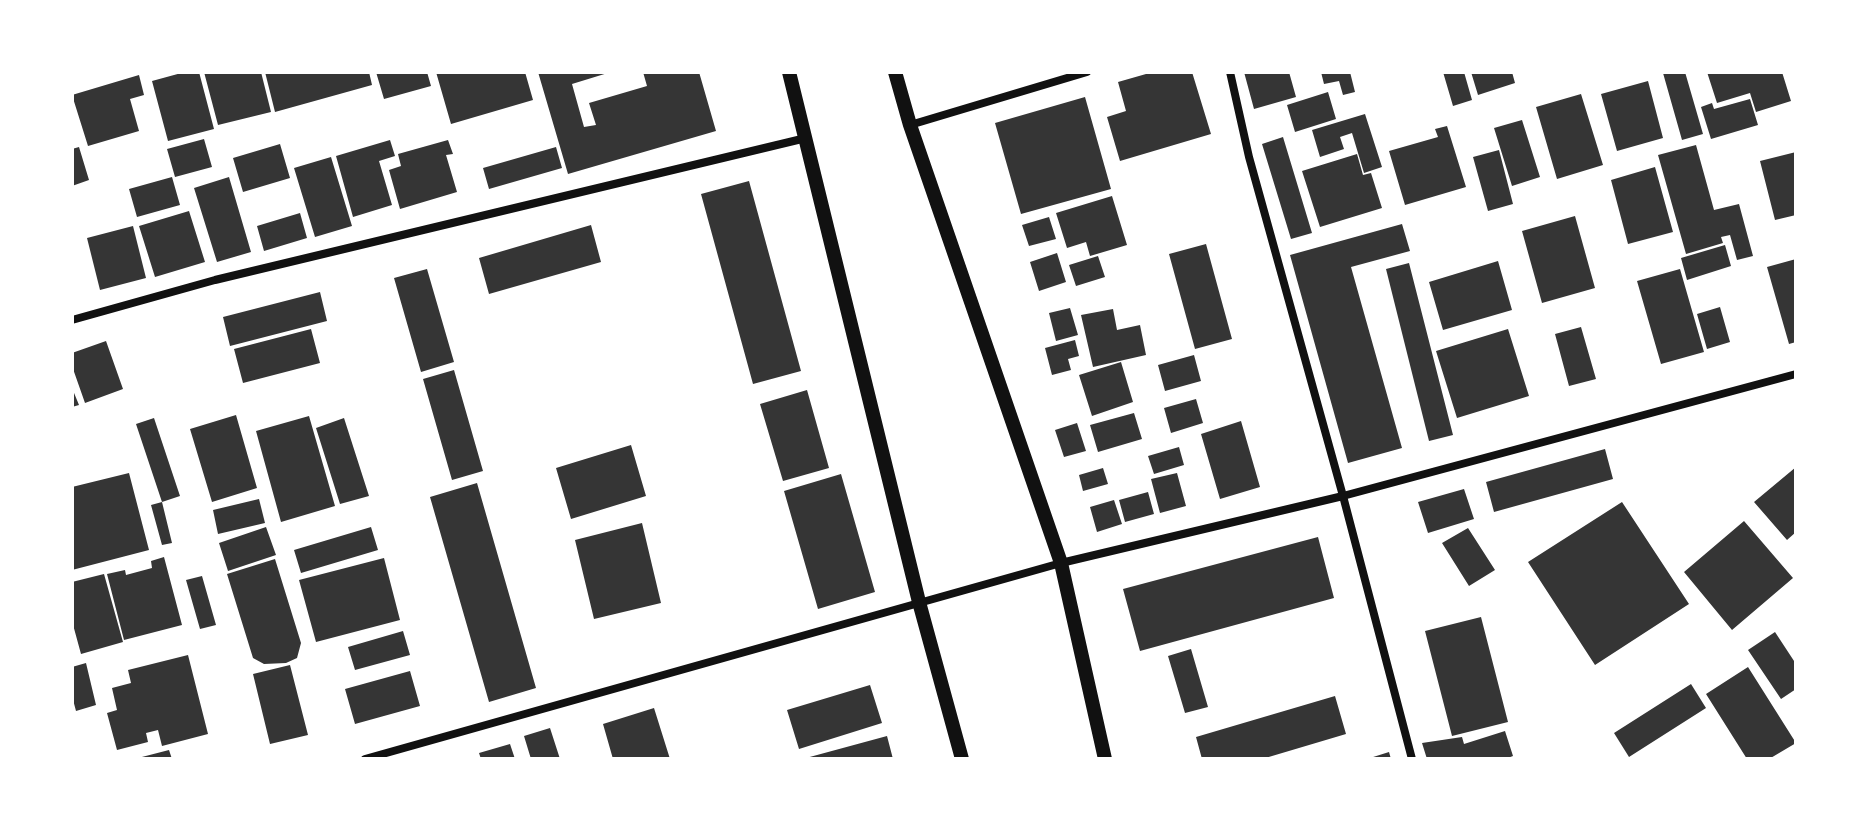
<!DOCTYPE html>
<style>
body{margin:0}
#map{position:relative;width:1868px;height:831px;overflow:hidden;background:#fff;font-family:"Golos Text",sans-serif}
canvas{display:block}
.frame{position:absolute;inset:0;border:74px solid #fff;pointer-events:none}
</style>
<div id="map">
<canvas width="1868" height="831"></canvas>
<div class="frame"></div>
</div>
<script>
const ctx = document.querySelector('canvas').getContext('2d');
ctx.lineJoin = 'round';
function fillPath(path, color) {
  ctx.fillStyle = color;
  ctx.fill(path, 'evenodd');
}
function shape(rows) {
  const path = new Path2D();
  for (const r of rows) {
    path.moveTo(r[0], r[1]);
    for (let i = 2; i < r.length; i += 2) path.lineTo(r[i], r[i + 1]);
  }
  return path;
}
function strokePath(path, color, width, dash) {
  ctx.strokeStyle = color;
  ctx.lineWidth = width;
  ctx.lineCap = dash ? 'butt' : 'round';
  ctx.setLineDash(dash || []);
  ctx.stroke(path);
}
fillPath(shape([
 [185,72,199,72,214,129,168,141,152,81],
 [204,72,261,72,271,112,218,125],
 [265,72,369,72,372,85,275,112],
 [376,72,427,72,431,86,384,99],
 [436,72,525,72,533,100,451,124],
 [538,72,611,72,572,84,584,127,596,125,589,103,647,86,643,72,699,72,716,131,568,174],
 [1153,72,1192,72,1211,134,1120,161,1107,117,1126,111,1118,82],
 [1244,72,1289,72,1296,97,1254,109],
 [1321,72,1350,72,1355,92,1343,95,1339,81,1324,84],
 [1443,72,1464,72,1472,100,1453,106],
 [1471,72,1512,72,1515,83,1478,95],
 [1667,72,1685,72,1703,134,1682,140,1663,73],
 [1707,72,1782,72,1791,101,1756,112,1750,93,1717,103],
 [139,75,144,95,130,99,139,131,88,146,72,95],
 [1648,81,1663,138,1617,151,1601,94],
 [1328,92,1336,119,1295,132,1287,105],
 [1581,94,1603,165,1557,179,1536,107],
 [1085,97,1111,189,1021,214,995,123],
 [1750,99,1758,125,1711,139,1701,107,1712,103,1714,109],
 [1365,114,1382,167,1364,173,1352,133,1340,137,1344,149,1320,157,1312,130],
 [1522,120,1540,177,1512,186,1494,128],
 [1447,126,1466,187,1405,205,1389,151,1438,137,1435,129],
 [1283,137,1312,233,1291,239,1262,144],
 [204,139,212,167,175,177,167,149],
 [390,140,395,156,379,161,392,205,353,217,336,156],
 [448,140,453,154,446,155,457,192,400,209,389,170,401,166,398,154],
 [280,144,290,178,243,192,233,158],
 [1696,145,1714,210,1739,204,1753,256,1737,260,1730,235,1721,237,1723,243,1686,254,1658,155],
 [79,147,89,180,72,186,72,149],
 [556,147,562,168,489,189,483,168],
 [1499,150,1513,204,1488,211,1473,157],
 [1796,152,1796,215,1775,220,1760,161],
 [1357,154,1363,175,1371,173,1382,208,1320,227,1302,171],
 [331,157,352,226,315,237,294,168],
 [1655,167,1673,232,1628,244,1611,180],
 [172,177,180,205,137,217,129,189],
 [229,177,251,252,217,262,194,188],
 [749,181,801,371,753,384,701,194],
 [1112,196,1127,245,1090,256,1086,242,1067,248,1056,213],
 [189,211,205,262,155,277,139,226],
 [300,213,307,238,264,251,257,226],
 [1575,216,1595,288,1542,303,1522,231],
 [1049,217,1056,239,1029,246,1022,225],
 [1402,224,1410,251,1351,267,1402,448,1348,463,1290,255],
 [591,225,601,262,489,294,479,258],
 [133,226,146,278,100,290,87,238],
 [1206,244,1232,339,1195,349,1169,254],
 [1725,245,1731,266,1687,280,1681,258],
 [1057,253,1066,282,1039,291,1030,262],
 [1098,256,1105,277,1076,286,1069,265],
 [1796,259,1796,342,1789,344,1767,267],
 [1498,261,1512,310,1443,330,1429,282],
 [1409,263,1453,435,1429,441,1386,269],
 [427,269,454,362,421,372,394,278],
 [1680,269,1704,352,1661,364,1637,281],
 [320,292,327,321,230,346,223,317],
 [1720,307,1730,342,1707,349,1697,314],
 [1070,308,1078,335,1056,341,1049,313],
 [1113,309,1117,330,1140,325,1146,355,1093,367,1081,315],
 [1581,327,1596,379,1569,386,1555,334],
 [311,329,320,363,243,383,234,349],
 [1508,329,1529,396,1457,418,1436,351],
 [1075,340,1079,356,1068,359,1071,370,1052,375,1045,348],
 [106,341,123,389,85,403,72,366,72,353],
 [1194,355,1201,381,1165,391,1158,365],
 [1121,362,1133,402,1092,416,1079,375],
 [454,370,483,471,452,480,423,379],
 [72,388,79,405,72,407],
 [807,390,829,468,783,481,760,404],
 [1196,399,1203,423,1171,433,1164,408],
 [1134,413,1142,439,1098,452,1090,425],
 [236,415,257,488,212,502,190,429],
 [309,416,335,506,281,522,256,431],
 [154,418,180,496,162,502,172,543,162,545,151,505,162,502,136,424],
 [344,418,369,496,340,504,316,428],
 [1241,421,1260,487,1220,499,1201,434],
 [1077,423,1086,451,1064,457,1055,430],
 [631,445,646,496,571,519,556,468],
 [1179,447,1184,465,1154,474,1148,456],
 [1605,449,1613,479,1494,512,1486,482],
 [1796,467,1796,532,1787,540,1754,502],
 [1103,468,1108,484,1083,491,1079,475],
 [129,473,149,550,72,570,72,487],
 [1177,473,1186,506,1160,513,1151,479],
 [841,474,875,592,818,609,784,491],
 [477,483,536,688,489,702,430,497],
 [1464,489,1474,519,1428,533,1418,502],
 [1148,492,1154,514,1125,522,1119,500],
 [259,499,265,523,218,534,213,510],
 [1114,500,1122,524,1097,532,1090,507],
 [1622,502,1689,604,1595,665,1528,562],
 [1744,521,1793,578,1732,630,1684,572],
 [642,523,661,603,594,619,575,540],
 [266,527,276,555,228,571,219,543],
 [371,527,378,550,301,573,294,550],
 [1468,528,1495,570,1469,586,1442,543],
 [1318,537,1334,598,1140,651,1123,589],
 [164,557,182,625,124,640,107,574,125,570,126,575,152,568,151,561],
 [384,558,400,620,316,642,299,580],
 [275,559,301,643,297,658,286,663,264,664,253,658,227,574],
 [104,574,123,642,81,654,72,621,72,582],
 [202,576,216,625,200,629,186,580],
 [1481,617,1508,722,1452,736,1425,631],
 [403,631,410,655,355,670,348,647],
 [1775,632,1796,664,1796,689,1781,699,1748,650],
 [1191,649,1208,707,1185,713,1168,656],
 [188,655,208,734,162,746,158,730,146,733,148,742,117,750,107,713,117,710,112,688,131,683,128,670],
 [86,663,96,705,76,711,72,696,72,667],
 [290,665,308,735,270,744,253,674],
 [1748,667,1796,743,1769,759,1747,759,1706,694],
 [410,671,420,706,355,724,345,689],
 [1691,684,1706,708,1629,757,1614,733],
 [870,685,882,723,799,749,787,710],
 [1335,696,1346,734,1262,759,1202,759,1196,737],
 [654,708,670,759,613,759,603,724],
 [550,728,560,759,531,759,524,736],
 [1505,731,1513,756,1505,759,1427,759,1422,743,1462,737,1464,744],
 [887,736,893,759,806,759,806,758],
 [510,744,515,759,481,759,479,753],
 [169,750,172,759,138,759,138,758],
 [1389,752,1391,759,1370,759,1370,758]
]), '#353535');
strokePath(shape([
 [1230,72,1249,157,1343,496,1412,759],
 [910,125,1087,72],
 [72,320,215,280,806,138],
 [365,759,1061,563,1343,496,1796,374]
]), '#111', 8);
strokePath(shape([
 [789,72,919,602,962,759],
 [895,72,910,125,1061,563,1105,759]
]), '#111', 14);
</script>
